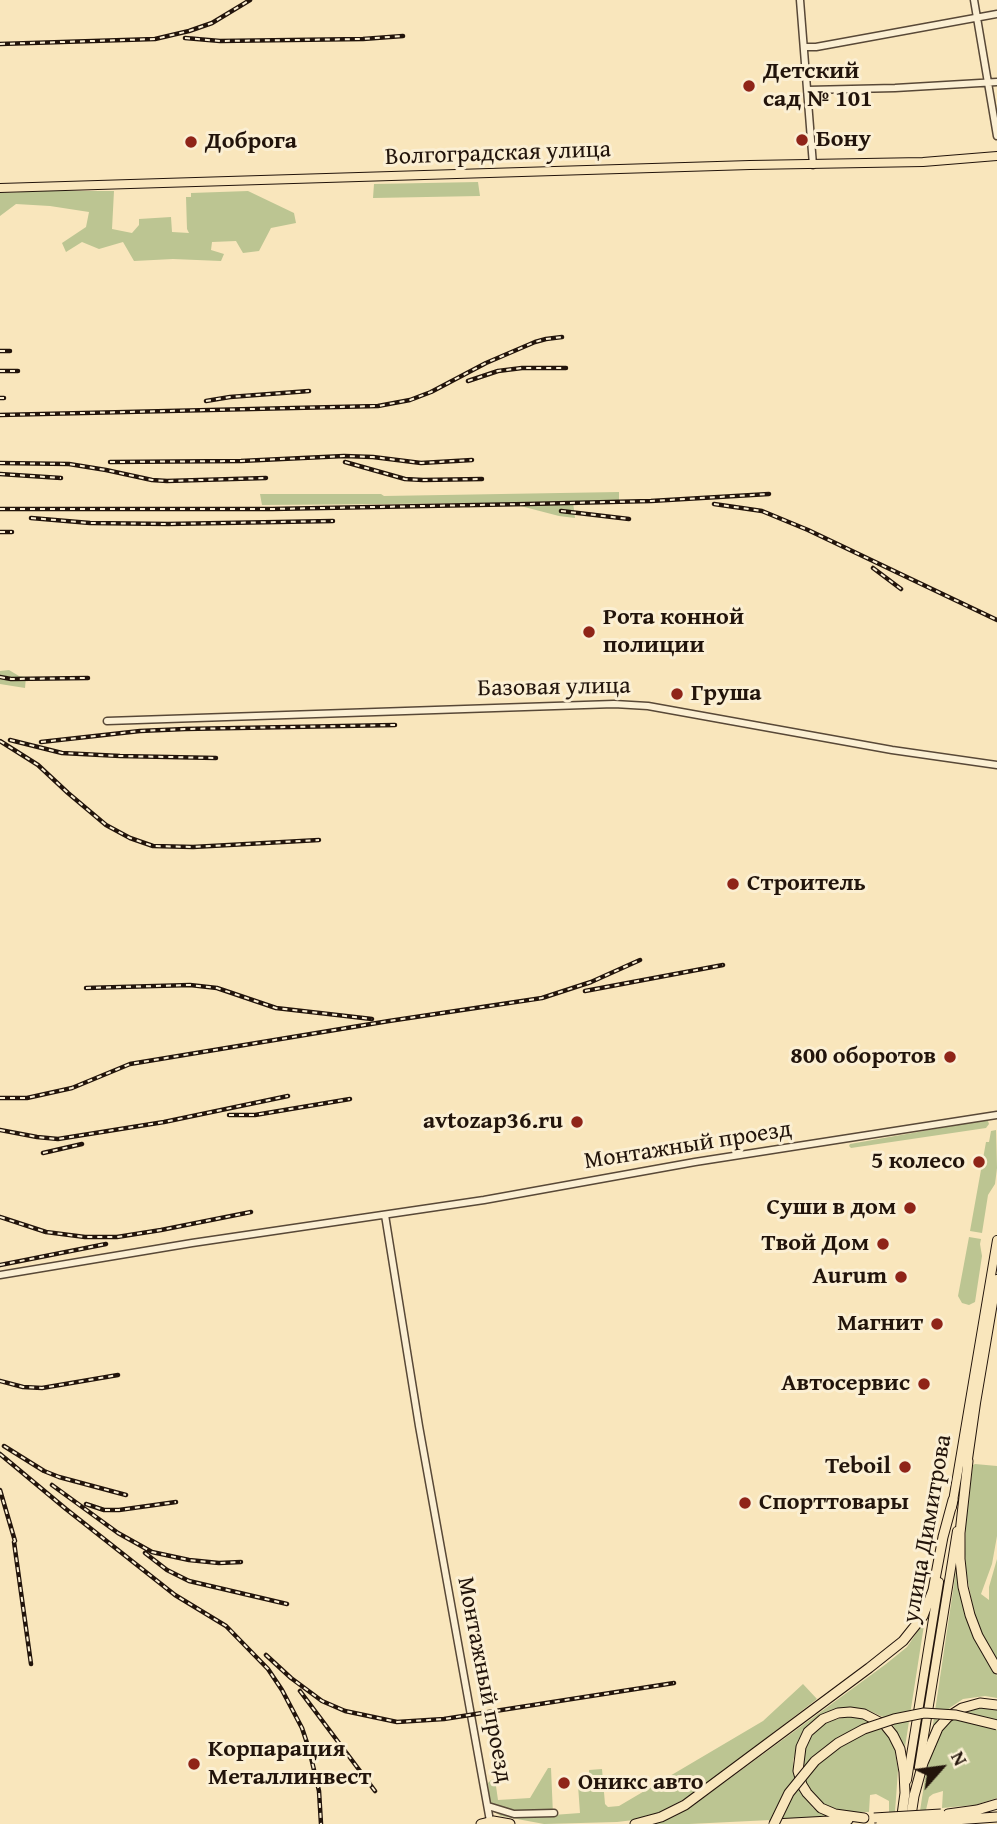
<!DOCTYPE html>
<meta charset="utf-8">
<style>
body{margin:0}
#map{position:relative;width:997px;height:1824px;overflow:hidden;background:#f9e6bc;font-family:"Gentium Book Plus",serif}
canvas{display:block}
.north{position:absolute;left:906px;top:1733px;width:70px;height:70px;-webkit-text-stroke:5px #fbefd3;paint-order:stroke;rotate:62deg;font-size:19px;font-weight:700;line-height:28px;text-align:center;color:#22140b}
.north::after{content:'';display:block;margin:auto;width:24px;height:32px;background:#22140b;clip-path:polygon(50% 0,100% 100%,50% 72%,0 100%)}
</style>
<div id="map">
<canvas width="997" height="1824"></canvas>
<div class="north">N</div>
</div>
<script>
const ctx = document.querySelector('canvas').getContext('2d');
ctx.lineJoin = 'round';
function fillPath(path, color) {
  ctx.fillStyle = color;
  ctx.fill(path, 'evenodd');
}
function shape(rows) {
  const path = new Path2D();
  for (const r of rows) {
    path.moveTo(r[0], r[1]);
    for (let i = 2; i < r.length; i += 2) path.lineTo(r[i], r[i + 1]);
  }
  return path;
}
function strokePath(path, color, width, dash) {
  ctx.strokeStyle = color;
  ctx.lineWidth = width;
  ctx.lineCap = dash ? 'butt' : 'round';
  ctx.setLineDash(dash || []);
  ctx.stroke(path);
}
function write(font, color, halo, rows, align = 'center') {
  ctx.font = font + ' "Gentium Book Plus",serif';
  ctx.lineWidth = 6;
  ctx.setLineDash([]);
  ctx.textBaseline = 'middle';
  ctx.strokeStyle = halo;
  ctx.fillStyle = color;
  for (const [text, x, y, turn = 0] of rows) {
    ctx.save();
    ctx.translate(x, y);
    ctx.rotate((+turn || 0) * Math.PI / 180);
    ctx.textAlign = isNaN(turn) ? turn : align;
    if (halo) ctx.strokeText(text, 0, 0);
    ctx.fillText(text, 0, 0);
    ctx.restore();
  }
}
fillPath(shape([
 [478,182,480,196,373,198,374,184],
 [46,191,114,191,112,229,132,233,139,225,139,219,171,217,172,232,189,233,187,229,186,197,191,197,191,193,248,191,294,213,296,223,271,228,259,251,243,253,236,241,212,242,211,250,224,254,221,261,173,259,134,261,123,242,99,249,82,242,66,252,62,243,86,227,89,212,50,206,16,204,0,216,0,193],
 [619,492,619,500,573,502,575,518,559,516,509,503,262,505,260,494,381,494,384,496],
 [9,670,19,676,26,677,25,688,0,684,0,671],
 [986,1120,988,1121,989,1124,986,1128,851,1148,849,1146,850,1144],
 [996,1130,997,1168,995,1184,988,1195,982,1233,970,1231,986,1142,989,1142,991,1131],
 [969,1237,981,1239,980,1244,982,1256,975,1302,969,1305,962,1303,958,1296],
 [975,1464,997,1466,997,1536,992,1564,981,1594,989,1600,989,1587,997,1559,997,1661,983,1636,975,1618,966,1571,965,1554,966,1518,973,1465],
 [957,1564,970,1627,981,1651,997,1676,997,1698,985,1696,963,1699,951,1707,938,1719,932,1731],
 [922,1625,924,1625,905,1747,893,1725,883,1717,870,1711,856,1708,841,1708,828,1713,806,1730,799,1739,793,1761,795,1775,799,1788,813,1808,832,1817,689,1824,655,1824,675,1816,691,1807,886,1664,907,1647],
 [803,1684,817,1699,692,1795,656,1814,642,1819,617,1822,544,1824,501,1816,493,1811,490,1804,488,1783,491,1780,495,1779,498,1800,530,1798,548,1768,551,1768,553,1815,580,1813,578,1785,589,1785,589,1770,602,1769,605,1804,608,1807,619,1806,763,1721],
 [985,1707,997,1709,997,1798,975,1805,942,1808,943,1791,933,1794,929,1797,926,1810,920,1811,925,1778,931,1754,940,1733,949,1722,969,1708],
 [851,1716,870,1720,887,1734,894,1746,898,1770,895,1812,889,1813,889,1801,876,1794,870,1795,869,1812,847,1812,832,1809,823,1805,813,1796,805,1782,802,1766,804,1750,810,1737,825,1722]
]), '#bcc592');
const minor = shape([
 [800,0,813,165],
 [974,0,997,136],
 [804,47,816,47,997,14],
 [808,90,895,88,997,82],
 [107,721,614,704,648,706,892,750,997,765],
 [385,1215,419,1426,490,1821],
 [0,1275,192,1243,484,1200,695,1162,997,1115],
 [488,1806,514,1814,554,1813]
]);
const major = shape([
 [0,188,750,165,923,162,997,156],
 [967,1466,976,1403,997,1279],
 [952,1507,997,1240],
 [919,1767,957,1531],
 [907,1780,939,1582]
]);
const highway = shape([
 [968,1461,960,1533,960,1559,963,1587,970,1615,978,1636,997,1669],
 [948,1814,977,1810,997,1804],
 [864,1818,835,1814,821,1808,807,1793,802,1785,798,1771,801,1747,808,1732,823,1719,838,1713,850,1712,864,1714,885,1725,893,1735,900,1749,904,1772,905,1793,901,1822],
 [940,1821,997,1817],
 [910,1822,914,1796,923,1763,938,1728,948,1717,962,1708,980,1703,997,1705],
 [481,1824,493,1821,510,1824],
 [635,1824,661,1817,685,1805,869,1668,903,1641,923,1616,933,1590,943,1537,953,1500],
 [774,1824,848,1820]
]);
strokePath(minor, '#584837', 9);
strokePath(major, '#22140b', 10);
strokePath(highway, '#22140b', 11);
strokePath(minor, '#fbefd3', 6);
strokePath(major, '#f9e6bc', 8);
strokePath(highway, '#f9e6bc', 9);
const rail = shape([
 [185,38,220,41,363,39,403,36],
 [0,44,155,39,189,31,212,23,250,0],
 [0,351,10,351],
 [0,371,18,371],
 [468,381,498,371,522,368,566,368],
 [0,398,4,398],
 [206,401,230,397,309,391],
 [0,415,378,406,410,400,431,392,486,363,535,342,546,339,562,337],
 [110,462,241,461,344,456,373,457,421,463,472,460],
 [345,462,405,479,423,480,482,479],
 [0,463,69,464,106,470,152,480,167,481,266,478],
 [0,474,61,478],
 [714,504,762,511,808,530,997,620],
 [0,509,272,509,528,504,651,501,769,494],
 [561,511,629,519],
 [31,518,90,523,168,524,333,521],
 [0,532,12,532],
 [873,568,901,589],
 [0,677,11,679,88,678],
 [10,740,62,753,120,756,216,758],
 [0,741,38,765,68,793,106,825,130,838,153,846,193,847,319,840],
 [41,742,140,731,185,729,395,725],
 [86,988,190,985,217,988,276,1008,372,1019],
 [585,991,723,965],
 [0,1098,27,1098,72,1088,130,1064,389,1021,542,998,591,982,640,960],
 [229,1115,255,1115,350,1099],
 [0,1130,37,1137,58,1139,164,1122,288,1096],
 [43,1153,82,1144],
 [0,1217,46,1232,85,1237,117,1237,161,1230,251,1212],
 [0,1265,106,1244],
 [0,1381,23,1387,42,1388,118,1375],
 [4,1446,44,1471,59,1477,126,1495],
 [0,1454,66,1509,175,1595,226,1626,268,1669,282,1690,302,1728,309,1749,319,1791,321,1824],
 [52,1485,118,1533,152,1552,189,1560,219,1563,241,1562],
 [0,1490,15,1541,14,1542,31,1664],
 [86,1504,104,1510,119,1510,176,1502],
 [145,1553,167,1570,189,1581,287,1604],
 [266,1655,291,1678,322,1701,345,1711,397,1722,444,1719,674,1683],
 [300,1691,375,1791]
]);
strokePath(rail, '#22140b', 4.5);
strokePath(rail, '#fbefd3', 2, [5]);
const highwayBridge = shape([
 [874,1818,941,1814],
 [774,1824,789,1793,815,1761,838,1743,864,1729,894,1719,924,1713,956,1715,997,1725],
 [881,1824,940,1821]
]);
strokePath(highwayBridge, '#22140b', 11, []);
strokePath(highwayBridge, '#f9e6bc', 9);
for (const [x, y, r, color] of [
 [749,86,7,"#8f2418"],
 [802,140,7,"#8f2418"],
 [191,142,7,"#8f2418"],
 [589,632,7,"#8f2418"],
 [677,694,7,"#8f2418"],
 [733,884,7,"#8f2418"],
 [950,1057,7,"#8f2418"],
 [577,1122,7,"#8f2418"],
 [979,1162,7,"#8f2418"],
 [910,1208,7,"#8f2418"],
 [883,1244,7,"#8f2418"],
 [901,1277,7,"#8f2418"],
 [937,1324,7,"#8f2418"],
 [924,1384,7,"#8f2418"],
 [905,1467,7,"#8f2418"],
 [745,1503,7,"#8f2418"],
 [194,1764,7,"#8f2418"],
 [564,1783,7,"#8f2418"]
]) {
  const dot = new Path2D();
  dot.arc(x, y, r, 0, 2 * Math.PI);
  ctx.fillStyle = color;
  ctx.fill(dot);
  strokePath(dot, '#fbefd3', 2.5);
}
write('bold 24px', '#22140b', '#fbefd3', [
 ["Детский",763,72],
 ["сад № 101",763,100],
 ["Бону",816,140],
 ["Доброга",205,142],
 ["Рота конной",603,618],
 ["полиции",603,646],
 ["Груша",691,694],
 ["Строитель",747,884],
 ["800 оборотов",936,1057,"right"],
 ["avtozap36.ru",563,1122,"right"],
 ["5 колесо",965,1162,"right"],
 ["Суши в дом",896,1208,"right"],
 ["Твой Дом",869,1244,"right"],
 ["Aurum",887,1277,"right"],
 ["Магнит",923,1324,"right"],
 ["Автосервис",910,1384,"right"],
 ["Teboil",891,1467,"right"],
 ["Спорттовары",759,1503],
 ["Kорпарация",208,1750],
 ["Металлинвест",208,1778],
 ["Оникс авто",578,1783]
], 'left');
write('24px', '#22140b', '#fbefd3', [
 ["Волгоградская улица",498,154,-2],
 ["Базовая улица",554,688,-1],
 ["Монтажный проезд",688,1146,-9],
 ["улица Димитрова",928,1529,-80],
 ["Монтажный проезд",484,1680,79]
]);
</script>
